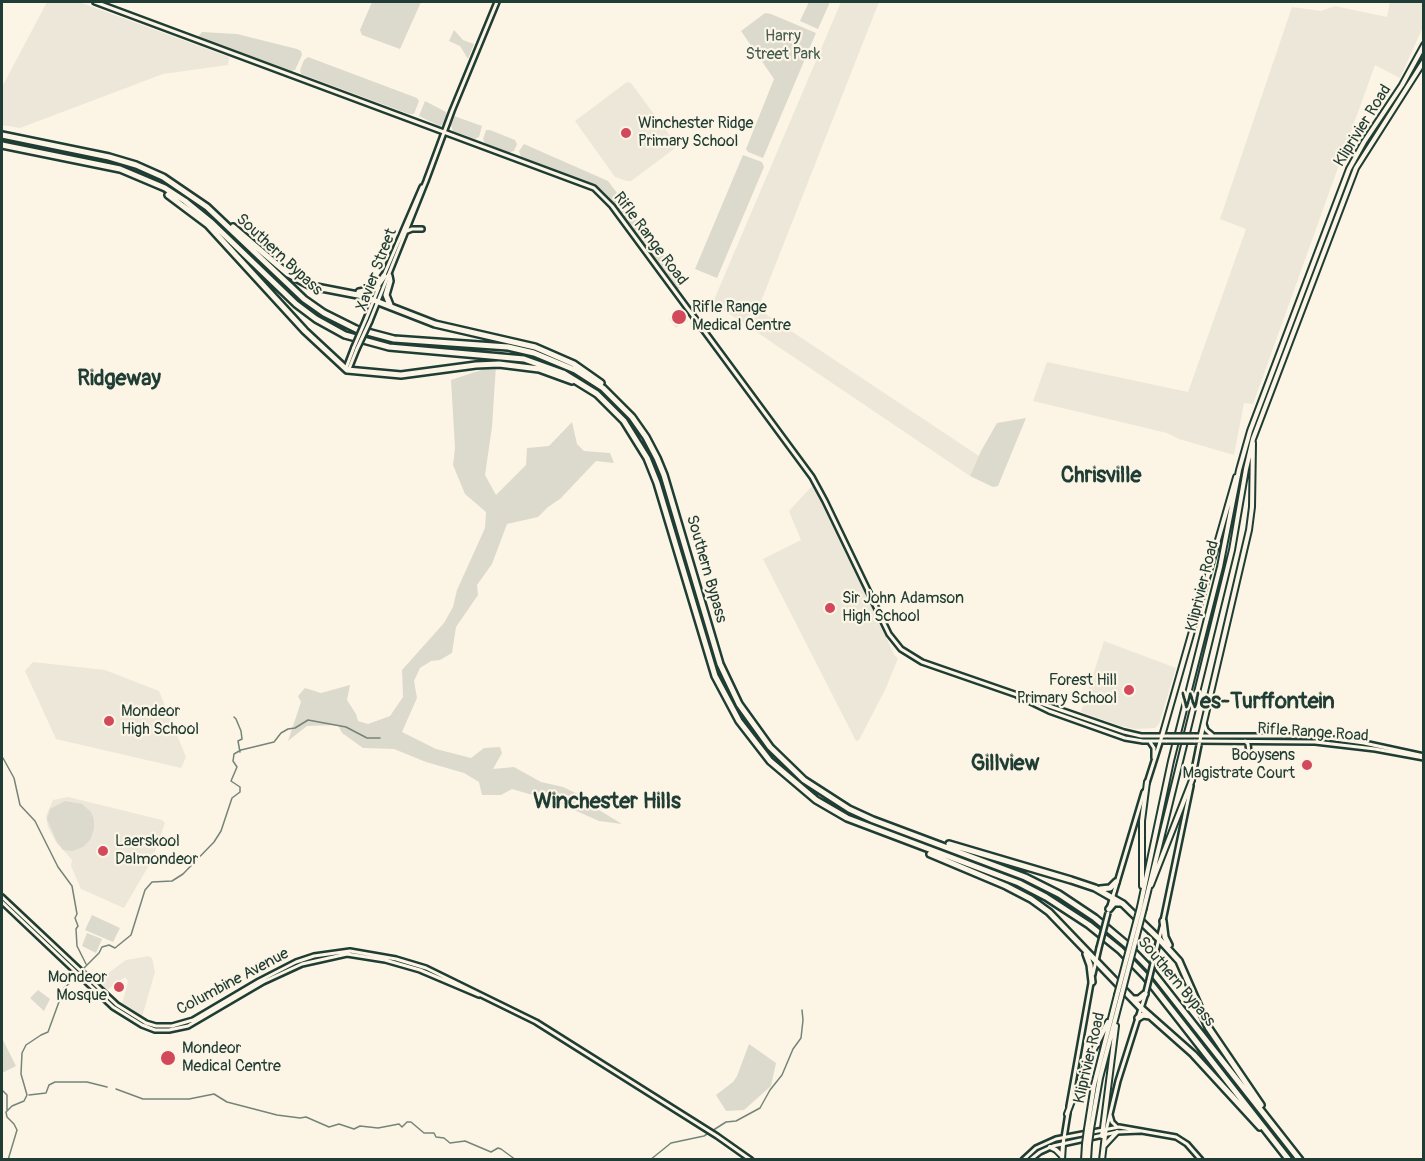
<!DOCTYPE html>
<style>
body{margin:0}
#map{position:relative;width:1425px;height:1161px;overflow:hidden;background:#fcf5e5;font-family:Pangolin,sans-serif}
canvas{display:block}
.frame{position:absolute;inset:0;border:3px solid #1f3d34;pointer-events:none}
</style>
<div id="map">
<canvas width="1425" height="1161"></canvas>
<div class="frame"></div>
</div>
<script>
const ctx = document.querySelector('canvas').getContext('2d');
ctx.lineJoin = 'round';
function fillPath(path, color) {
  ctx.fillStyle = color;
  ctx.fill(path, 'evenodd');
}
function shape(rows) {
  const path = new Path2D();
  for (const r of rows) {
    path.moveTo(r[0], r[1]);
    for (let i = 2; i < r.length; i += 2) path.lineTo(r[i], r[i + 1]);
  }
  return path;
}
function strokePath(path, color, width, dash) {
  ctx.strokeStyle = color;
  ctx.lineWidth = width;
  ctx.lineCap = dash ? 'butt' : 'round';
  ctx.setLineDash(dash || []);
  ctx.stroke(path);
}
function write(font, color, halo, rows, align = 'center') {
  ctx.font = font + ' Pangolin,sans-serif';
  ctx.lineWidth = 4.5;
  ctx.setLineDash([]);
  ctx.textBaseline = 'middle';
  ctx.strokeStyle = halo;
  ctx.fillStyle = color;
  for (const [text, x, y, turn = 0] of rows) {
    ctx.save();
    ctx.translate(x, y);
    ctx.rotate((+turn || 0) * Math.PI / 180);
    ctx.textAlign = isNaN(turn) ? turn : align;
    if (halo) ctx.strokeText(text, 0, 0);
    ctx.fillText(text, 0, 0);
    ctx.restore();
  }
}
fillPath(shape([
 [47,2,79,2,229,57,228,65,163,74,20,128,2,125,2,87],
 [841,2,879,2,758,309,979,456,970,476,715,304,714,300],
 [1390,2,1423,2,1422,29,1400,78,1375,65,1253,404,1244,403,1234,455,1179,439,1167,433,1033,401,1047,362,1188,392,1246,229,1220,219,1292,7,1321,11,1335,6,1387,17],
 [627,82,631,83,677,145,674,149,631,181,627,181,615,177,575,121],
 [682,308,688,321,676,328,669,319],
 [813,485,895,656,898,658,886,688,859,740,856,741,763,559,801,540,789,511],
 [1104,641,1176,668,1159,724,1155,728,1135,729,1121,726,1081,712],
 [33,662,105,670,159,691,186,757,181,768,56,739,25,671],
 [68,797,162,820,165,823,152,860,124,908,81,889,71,866,72,860,56,842,48,827,46,816,53,800],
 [149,956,152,958,155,972,142,1017,139,1017,122,1004,128,981,125,977,107,990,96,984,96,982,126,960]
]), '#ece7d8');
fillPath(shape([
 [372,2,421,2,400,49,362,35,360,30],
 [809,2,830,2,818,29,800,21],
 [765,13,771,14,816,33,763,158,748,152,746,149,774,79,741,31],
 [454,30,463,40,474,44,468,59,460,46,449,41],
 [202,32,237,34,297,49,301,51,302,55,295,70,291,71,198,37],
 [308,57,417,98,419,101,414,114,409,114,301,74,300,70,304,60],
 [425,101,446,112,447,116,444,124,440,126,419,116],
 [454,116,482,126,479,137,475,139,453,131,450,123],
 [486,130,490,130,515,140,517,144,514,151,508,153,485,143,483,139],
 [524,144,608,181,685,283,677,290,601,190,592,184,521,157,519,151],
 [743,155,762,162,764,167,717,278,695,269],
 [496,365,492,427,485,475,496,495,526,465,527,448,549,446,572,422,577,444,584,451,610,453,614,463,596,461,560,499,548,507,538,517,507,524,492,564,477,585,478,595,456,627,452,653,440,660,431,661,420,668,414,681,417,698,402,732,436,749,471,758,484,748,500,747,502,753,493,769,514,767,541,782,563,787,586,798,599,810,622,824,599,821,556,802,512,789,501,795,482,795,479,782,464,773,426,762,394,749,363,748,342,733,338,725,307,726,288,741,301,702,298,696,305,688,321,693,350,685,347,700,356,714,358,721,368,724,390,716,403,697,402,670,444,623,453,607,457,590,485,528,486,512,465,494,453,465,455,448,451,380],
 [1026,418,998,486,993,487,970,476,981,451,997,423],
 [65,801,82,804,91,812,94,820,94,829,90,840,83,847,72,851,63,850,57,842,47,819,50,809],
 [92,915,120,928,113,942,85,930],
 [87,933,102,939,96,953,82,946],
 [38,990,50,999,44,1011,30,998],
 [2,1038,16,1066,2,1073],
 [749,1044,776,1063,771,1086,744,1110,726,1111,716,1095,733,1082,737,1076]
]), '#dcdacc');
strokePath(shape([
 [234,717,236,719,241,731,242,739,238,741,240,752],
 [3,758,14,778,20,805,35,821,58,867,72,886,77,914,75,918,78,926,76,929,77,946,86,964],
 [83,969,99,953,102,947,109,945,115,948,131,935,145,890,152,882,172,881,183,874,214,842,221,831,232,798,240,792,240,787,231,781,237,767,233,761,234,754,241,750,274,742,281,733,288,729,295,728,308,720,346,727,367,738,380,738],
 [116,1089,143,1099,189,1099,214,1094,227,1102,277,1115,300,1118,306,1117,329,1127,339,1124,354,1129,360,1126,378,1128,399,1124,402,1127,407,1122,411,1122,424,1133,434,1133,436,1137,444,1138,450,1143,465,1141,491,1152,498,1148,501,1149,516,1160],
 [2,1090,7,1095,7,1110],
 [29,1095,46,1093,49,1085,55,1082,87,1082,107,1087],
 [8,1160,17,1130,14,1124,7,1117,6,1112,12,1106,24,1101,27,1095,21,1074,22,1053,26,1045,41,1035,48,1032,64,988,76,978],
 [650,1160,671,1143,704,1136,726,1122,736,1121,760,1108,770,1090,782,1075,793,1049,801,1038,803,1020,802,1010]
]), '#758479', 1.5);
const secondary = shape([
 [95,2,594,188,612,206,812,477,825,501,889,634,901,649,922,662,1124,732,1141,736,1168,736],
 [407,231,412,229,422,229],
 [384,275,422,187],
 [366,319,379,287],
 [370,321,426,181,452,111,497,2],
 [346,368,354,347],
 [349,369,357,349],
 [1018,696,1049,711,1125,738,1143,741,1167,741],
 [1204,724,1206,730,1212,735],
 [1193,736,1313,736,1364,743,1424,756],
 [1194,741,1315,742,1375,749,1424,758],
 [1245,741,1248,744,1249,752],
 [1150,742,1154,748,1154,758],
 [1192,780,1201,735],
 [1147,783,1162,736],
 [2,897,117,1005,146,1023,156,1026,172,1026,193,1020,259,981,296,962,314,956,350,951,396,959,426,968,536,1022,717,1136,751,1160],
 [2,902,113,1007,142,1025,155,1030,169,1030,188,1026,263,982,302,964,347,954,385,960,420,970,479,995],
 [1110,906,1144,792],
 [1163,921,1191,786],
 [1155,955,1162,927],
 [1093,974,1099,948],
 [1069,1106,1091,983],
 [1110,1115,1112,1122,1117,1127],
 [1105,1135,1118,1081,1145,996],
 [1063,1144,1068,1113],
 [1023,1160,1036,1148,1056,1139,1119,1127,1176,1137,1187,1144,1201,1160],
 [1030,1160,1040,1152,1053,1146,1117,1132,1141,1131]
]);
const primary = shape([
 [1201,735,1249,530,1252,507,1253,443],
 [1162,736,1236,477],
 [1151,885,1192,780],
 [1142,886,1142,821,1147,782],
 [1140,907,1171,761,1220,567,1239,470,1250,431,1349,169,1364,142,1402,85,1424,45],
 [1144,908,1232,550,1246,469,1253,439,1356,168,1424,61],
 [1067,1114,1085,1067,1108,1022],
 [1087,1129,1094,1085,1117,995],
 [1091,1129,1100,1078,1121,997],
 [1102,1136,1116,1026],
 [1104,1146,1117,1132],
 [1050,1147,1056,1150,1061,1155],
 [1062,1160,1063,1144],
 [1084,1160,1085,1144],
 [1088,1160,1089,1144],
 [1102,1160,1105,1135]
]);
const highway = shape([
 [2,135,109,157,136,165,163,177,207,207,304,299,324,313,356,329,394,339,508,347,534,353,575,370,603,388,632,417,646,437,657,458,664,475,720,664,739,704,770,747,804,780,849,809,873,820,1025,877,1059,894,1095,918,1126,944,1150,969,1300,1160],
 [2,145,120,169,165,188,185,201,212,223,296,304,316,319,345,335,389,347,524,359,563,373,597,394,624,421,647,458,657,483,715,676,739,721,770,761,816,800,847,818,1019,883,1046,897,1089,925,1120,950,1145,976,1289,1160],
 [168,195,208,225,305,331,347,370,401,375,476,365,499,364,539,369,572,381],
 [233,227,288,274,311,286,363,296,435,324,535,347,574,364,601,383],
 [389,276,390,281,386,295,390,305],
 [359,292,375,289,384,276],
 [949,844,1071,880,1095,888,1123,904,1159,939,1179,961,1208,1027,1261,1105],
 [930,854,1006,886,1031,899,1049,912,1141,1008,1193,1054,1260,1127],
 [1100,889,1110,888,1116,882],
 [1109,909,1114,903,1119,903],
 [1163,921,1165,937,1169,945],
 [1086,954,1090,965,1092,982],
 [1133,999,1139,999,1145,994],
 [1138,1018,1143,1015,1150,1016]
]);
strokePath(secondary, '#1f3d34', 8);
strokePath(primary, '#1f3d34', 8);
strokePath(highway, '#1f3d34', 10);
strokePath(secondary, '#fcf5e5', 3);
strokePath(primary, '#fcf5e5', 4);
strokePath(highway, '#fcf5e5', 5);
const secondaryBridge = shape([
 [354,347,366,319],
 [357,349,370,321],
 [1168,736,1193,736],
 [1167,741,1194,741],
 [1099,948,1108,913],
 [1146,992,1155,955]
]);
const primaryBridge = shape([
 [1117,995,1140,907],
 [1121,997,1144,908],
 [1085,1144,1087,1129],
 [1089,1144,1091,1129]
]);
strokePath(secondaryBridge, '#1f3d34', 8, []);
strokePath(primaryBridge, '#1f3d34', 8, []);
strokePath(secondaryBridge, '#fcf5e5', 3);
strokePath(primaryBridge, '#fcf5e5', 4);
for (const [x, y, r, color] of [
 [626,133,6,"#d1495b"],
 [679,317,8,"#d1495b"],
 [830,608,6,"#d1495b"],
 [1129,690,6,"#d1495b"],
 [109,721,6,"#d1495b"],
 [1307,765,6,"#d1495b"],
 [103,851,6,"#d1495b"],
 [119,987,6,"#d1495b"],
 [168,1058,8,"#d1495b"]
]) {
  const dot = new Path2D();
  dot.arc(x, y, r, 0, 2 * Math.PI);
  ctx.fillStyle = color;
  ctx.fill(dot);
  strokePath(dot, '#fcf5e5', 2);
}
write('16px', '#455c52', '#fcf5e5', [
 ["Harry",783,37],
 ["Street Park",783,55]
]);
write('16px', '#1f3d34', '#fcf5e5', [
 ["Winchester Ridge",638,124],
 ["Primary School",638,142],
 ["Rifle Range",692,308],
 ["Medical Centre",692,326],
 ["Sir John Adamson",842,599],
 ["High School",842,617],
 ["Forest Hill",1117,681,"right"],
 ["Primary School",1117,699,"right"],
 ["Mondeor",121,712],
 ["High School",121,730],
 ["Booysens",1295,756,"right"],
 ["Magistrate Court",1295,774,"right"],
 ["Laerskool",115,842],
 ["Dalmondeor",115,860],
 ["Mondeor",107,978,"right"],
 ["Mosque",107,996,"right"],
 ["Mondeor",182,1049],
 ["Medical Centre",182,1067]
], 'left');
write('16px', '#1f3d34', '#fcf5e5', [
 ["Kliprivier Road",1363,126,-58],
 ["Rifle Range Road",650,239,53],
 ["Southern Bypass",279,255,43],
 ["Xavier Street",377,270,-69],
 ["Southern Bypass",706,569,74],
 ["Kliprivier Road",1203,586,-76],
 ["Rifle Range Road",1313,733,4],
 ["Columbine Avenue",233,982,-28],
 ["Southern Bypass",1176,982,50],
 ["Kliprivier Road",1090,1058,-77]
]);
write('bold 22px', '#1f3d34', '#fcf5e5', [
 ["Ridgeway",119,379],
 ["Chrisville",1101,476],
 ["Wes-Turffontein",1258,702],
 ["Gillview",1005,764],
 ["Winchester Hills",607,802]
]);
</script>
